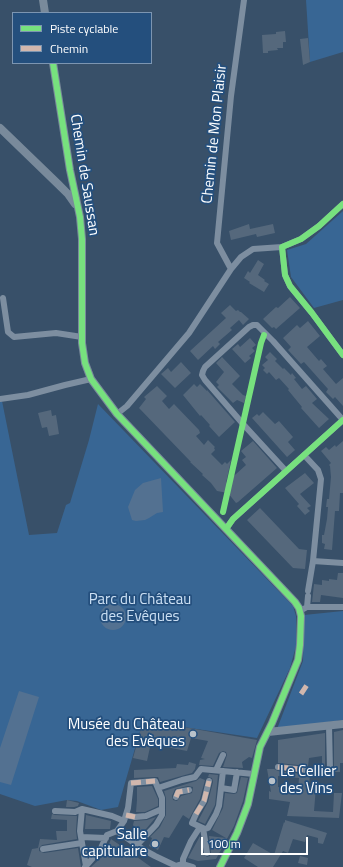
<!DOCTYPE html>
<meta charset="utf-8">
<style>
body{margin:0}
#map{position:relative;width:343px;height:867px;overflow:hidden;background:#385069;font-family:"Titillium Web",sans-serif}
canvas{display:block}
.legend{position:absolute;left:12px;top:12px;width:140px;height:52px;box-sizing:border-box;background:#244f7d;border:1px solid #7c95b1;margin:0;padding:5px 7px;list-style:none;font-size:12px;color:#fff}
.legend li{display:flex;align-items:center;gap:8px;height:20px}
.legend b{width:20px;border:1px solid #7c95b1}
.scale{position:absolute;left:201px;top:837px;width:107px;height:18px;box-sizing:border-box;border:2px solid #fff;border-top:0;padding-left:5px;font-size:12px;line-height:14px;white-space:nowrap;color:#fff;-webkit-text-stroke:3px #244f7d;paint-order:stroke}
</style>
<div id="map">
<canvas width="343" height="867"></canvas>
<ul class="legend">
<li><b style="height:5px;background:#77e17e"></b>Piste cyclable</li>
<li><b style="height:5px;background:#d1b7ad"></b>Chemin</li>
</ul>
<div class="scale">100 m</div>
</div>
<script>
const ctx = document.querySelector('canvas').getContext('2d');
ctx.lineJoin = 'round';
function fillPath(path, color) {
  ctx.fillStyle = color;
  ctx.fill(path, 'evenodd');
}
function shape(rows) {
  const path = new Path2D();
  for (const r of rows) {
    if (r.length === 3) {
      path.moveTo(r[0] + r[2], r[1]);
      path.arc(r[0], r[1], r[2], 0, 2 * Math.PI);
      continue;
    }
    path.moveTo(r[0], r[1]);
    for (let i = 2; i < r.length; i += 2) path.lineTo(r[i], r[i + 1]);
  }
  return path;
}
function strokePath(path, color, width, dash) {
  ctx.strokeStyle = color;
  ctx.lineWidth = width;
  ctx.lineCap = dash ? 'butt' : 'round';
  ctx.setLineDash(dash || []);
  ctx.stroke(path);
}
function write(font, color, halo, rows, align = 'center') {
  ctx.font = font + ' "Titillium Web",sans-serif';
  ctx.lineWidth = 3.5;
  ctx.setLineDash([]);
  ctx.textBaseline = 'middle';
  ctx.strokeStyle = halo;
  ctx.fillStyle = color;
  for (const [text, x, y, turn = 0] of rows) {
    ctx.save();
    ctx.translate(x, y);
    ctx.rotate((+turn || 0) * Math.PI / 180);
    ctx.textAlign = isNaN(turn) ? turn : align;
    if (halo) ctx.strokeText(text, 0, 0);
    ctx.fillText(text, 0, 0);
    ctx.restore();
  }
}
fillPath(shape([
 [306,0,343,0,343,52,310,62],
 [343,211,343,300,314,308,291,277,287,250,306,244],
 [2,401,29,535,57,533,66,505,70,503,89,440,98,404,293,606,296,616,296,646,290,668,257,738,143,721,118,807,101,810,77,801,67,800,35,806,0,794,0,402],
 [343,611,343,720,277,729,303,661,304,615]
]), '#386694');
fillPath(shape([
 [161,478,163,512,157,513,149,518,145,520,136,521,132,520,128,507,135,490,143,483],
 [113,617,13],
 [19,691,39,697,11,785,0,782,0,748]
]), '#537191');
fillPath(shape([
 [285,31,286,42,283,42,283,48,277,48,278,50,268,51,268,53,263,53,262,35,276,34,276,32],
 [308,38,310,62,303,65,300,39],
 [249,224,250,229,273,224,275,233,257,237,256,234,231,240,229,231],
 [258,260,264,264,258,275,265,280,264,281,269,284,264,292,249,283,250,282,244,278,248,271,250,273],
 [290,297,300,308,276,329,274,327,272,328,263,319,276,307,278,308],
 [230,305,236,311,238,310,240,312,241,312,249,319,243,325,239,320,230,328,232,330,218,342,220,344,215,349,213,346,198,360,190,351,226,318,221,313],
 [308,321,320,336,307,347,319,361,321,359,327,366,323,369,336,384,343,378,343,406,335,397,333,399,326,392,328,389,304,362,301,364,288,350,291,347,283,338,297,325,300,328],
 [250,338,256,345,252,348,255,351,249,356,251,358,245,363,232,349,238,344,240,347],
 [270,352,277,359,275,361,283,369,284,368,291,375,292,373,296,378,294,379,302,389,306,386,317,399,312,403,329,419,319,428,301,408,302,407,288,390,289,389,279,378,276,380,269,372,267,374,263,370,265,368,262,365,268,360,265,357],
 [222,357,240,376,232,384,243,395,246,396,244,403,237,400,233,403,217,387,219,385,216,382,224,372,216,363],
 [181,362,191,373,175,388,161,374,168,368,171,372],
 [194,384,197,387,200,384,207,391,207,390,235,422,219,437,209,426,210,425,201,415,200,416,183,395],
 [157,386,167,396,162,401,169,409,174,404,199,430,200,433,196,436,204,445,208,440,215,447,214,448,215,450,211,454,222,465,225,462,227,464,231,460,226,483,246,465,242,460,246,457,241,451,253,441,277,468,238,502,236,503,228,493,217,491,211,483,202,475,203,474,190,462,191,462,139,408,146,399,144,397],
 [51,410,52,416,56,415,59,434,49,436,47,427,42,428,38,413],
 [263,412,275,424,279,421,293,437,288,442,295,450,287,457,252,418,257,414,259,416],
 [343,441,343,493,340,493,339,511,335,511,332,550,324,549,325,544,322,543,322,535,324,535,327,519,328,507,326,507,327,499,329,499,331,477,330,466,329,465,331,463,321,451,326,447,329,450,335,445,336,447],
 [305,473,314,483,300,494,311,506,307,508,310,511,305,515,297,506,299,504,285,488],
 [260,508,299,549,307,550,305,569,293,568,247,520],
 [338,573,343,573,343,598,321,595,320,602,312,602,314,584,322,585,322,580,329,581,329,579,337,580],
 [143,721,189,728,257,740,252,758,249,757,242,762,243,768,223,767,227,755,226,752,223,751,219,753,213,766,199,765,200,760,205,759,201,758,208,741,191,738,187,751,166,747,167,739,151,737,147,747,150,747,147,761,133,758],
 [343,730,343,763,340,763,340,772,334,772,334,732],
 [325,733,325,766,322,766,322,756,309,758,308,766,278,763,278,740],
 [189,762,196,764,195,769,192,773,160,782,158,777,155,777,134,778,134,770,176,768,177,764,188,765],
 [267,769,274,769,278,771,310,775,309,785,316,787,314,811,333,812,334,793,342,793,339,818,287,816,290,802,269,799,269,791,271,792],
 [278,776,299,778,298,790,278,787],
 [209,774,218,775,215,805,205,824,198,821,208,802,213,782,212,778,208,777],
 [241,777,248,778,243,801,234,826,216,859,198,861,188,858,200,836,203,854,207,857,210,856,211,853,209,836,226,838,212,830,223,808,225,793,234,794,237,793],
 [200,778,205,780,200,799,189,819,183,815,169,838,164,837,158,850,149,846,152,838,150,837,160,827,166,815,166,798,164,791,196,781],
 [188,786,193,787,192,793,181,796,177,801,173,800,172,796,175,789],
 [152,786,158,799,158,806,145,812,136,812,137,800,137,787],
 [67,800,79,803,78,806,74,807,66,807],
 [52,814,55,815,77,816,76,831,77,839,42,845,39,848,39,851,44,853,78,848,81,867,32,867,27,865,32,849,38,848,40,839,57,840,56,831,67,831,67,820,51,819],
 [86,815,111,821,110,829,85,829],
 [156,817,146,829,139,833,133,825,134,821,147,820],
 [285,820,327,833,323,844,318,843,318,838,307,835,305,842,293,839,288,853,283,851,273,867,258,867,244,858,253,843,274,855,284,822,285,823],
 [111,839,130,852,151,867,91,867,105,854],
 [300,856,308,858,307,865,298,863]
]), '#55687c');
strokePath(shape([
 [282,247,285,275,290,286,312,313,343,355],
 [231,269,217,243,231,96,244,0],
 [3,298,8,332,14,337,56,333,82,337],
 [0,399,28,395,65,385,91,379],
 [117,414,127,406,189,333,231,269,241,257,253,249,282,247,301,239,319,226,343,204],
 [304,455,318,470,321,479,313,561,343,563],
 [286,471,243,424,205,380,202,375,203,371,205,367,249,327,253,325,257,325,273,341,343,420],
 [226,529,233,519,343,420],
 [308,591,313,561],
 [307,607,308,596],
 [300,611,307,607,343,607],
 [278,767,317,771,330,770,329,726],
 [216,770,223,755],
 [209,781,204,801,196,814,192,823,205,829,208,828,216,814,219,806,223,771],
 [158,788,182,780,195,777,201,769,254,774],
 [221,788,234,790,237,772],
 [176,797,178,792,189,790],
 [55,811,75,812,82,809,112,816,124,821],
 [126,815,135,817,146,816,162,809],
 [203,828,207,853],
 [117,831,144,850,155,856,176,866,183,864,193,867],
 [81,837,80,831,82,809],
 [43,849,82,843],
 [183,864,183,859,191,841,200,827],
 [86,866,81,837,106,838],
 [85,867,100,850,107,835,117,831,124,821,128,808,131,783,155,781,162,798,162,815,156,825,137,845]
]), '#7d8ea0', 6);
strokePath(shape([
 [43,0,45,13],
 [53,63,70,170,80,217,82,239,82,343,85,363,91,379,117,414,295,602,299,608,301,616,300,645,298,660,272,723,260,747,248,804,237,833,220,867],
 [0,128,58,184,68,194,75,204],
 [268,732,343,724]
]), '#798a9b', 8);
strokePath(shape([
 [301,694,309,682],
 [278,767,317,771,330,770],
 [131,783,155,781],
 [176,797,178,792,189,790],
 [196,814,204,801,209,781],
 [126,815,135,817]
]), '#d1b7ad', 5, [10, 5]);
strokePath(shape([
 [53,63,70,170,80,217,82,239,82,343,85,363,91,379,117,414,295,602,299,608,301,616,300,645,298,660,272,723,260,747,248,804,237,833,220,867],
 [343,204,319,226,301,239,282,247,285,275,290,286,312,313,343,355],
 [223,512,261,343,264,335],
 [226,529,233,519,343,420]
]), '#77e17e', 6);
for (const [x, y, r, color] of [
 [193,734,4,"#b9c2ca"],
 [272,781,4,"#b9c2ca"],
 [155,844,4,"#b9c2ca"]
]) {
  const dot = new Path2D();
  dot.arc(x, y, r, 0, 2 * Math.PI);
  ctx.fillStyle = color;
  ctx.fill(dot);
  strokePath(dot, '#244f7d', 1.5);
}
write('15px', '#fff', '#244f7d', [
 ["Chemin de Mon Plaisir",215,134,-84],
 ["Chemin de Saussan",84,175,81]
]);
write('15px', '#cce0f4', '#244f7d', [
 ["Parc du Château",140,600],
 ["des Evêques",140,617]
]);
write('15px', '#fff', '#244f7d', [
 ["Musée du Château",185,725],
 ["des Evèques",185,742],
 ["Le Cellier",280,772,"left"],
 ["des Vins",280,789,"left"],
 ["Salle",147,835],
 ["capitulaire",147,852]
], 'right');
</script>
